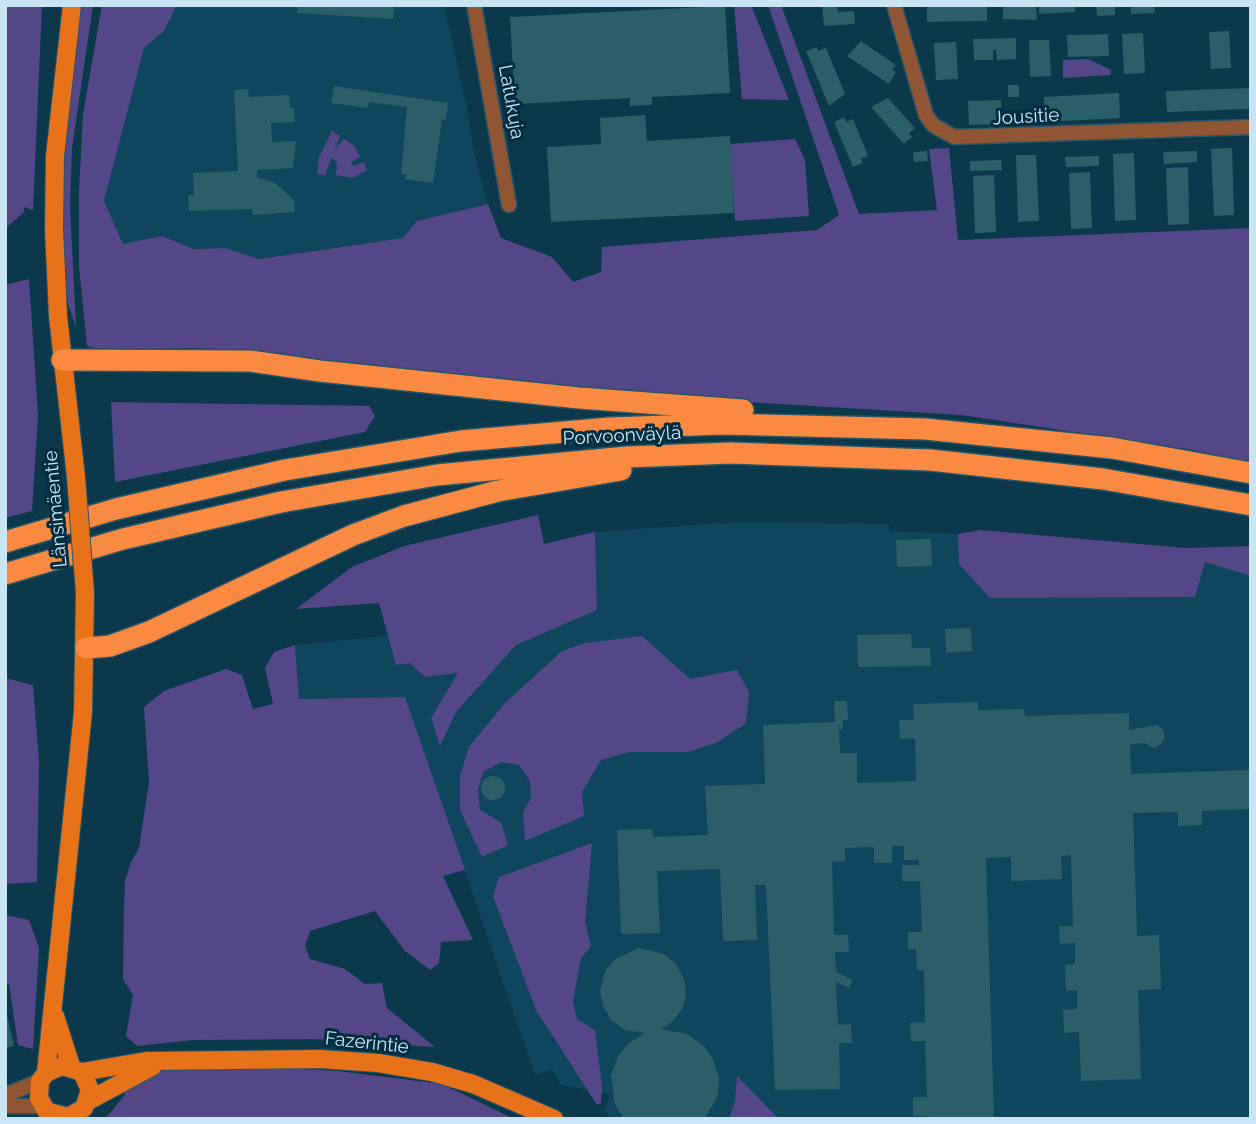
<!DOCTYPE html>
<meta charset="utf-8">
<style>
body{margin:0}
#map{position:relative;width:1256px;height:1124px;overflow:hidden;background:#0b394b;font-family:Raleway,sans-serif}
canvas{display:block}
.frame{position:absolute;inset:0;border:7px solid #c9e5f4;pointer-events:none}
</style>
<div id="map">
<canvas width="1256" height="1124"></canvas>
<div class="frame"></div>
</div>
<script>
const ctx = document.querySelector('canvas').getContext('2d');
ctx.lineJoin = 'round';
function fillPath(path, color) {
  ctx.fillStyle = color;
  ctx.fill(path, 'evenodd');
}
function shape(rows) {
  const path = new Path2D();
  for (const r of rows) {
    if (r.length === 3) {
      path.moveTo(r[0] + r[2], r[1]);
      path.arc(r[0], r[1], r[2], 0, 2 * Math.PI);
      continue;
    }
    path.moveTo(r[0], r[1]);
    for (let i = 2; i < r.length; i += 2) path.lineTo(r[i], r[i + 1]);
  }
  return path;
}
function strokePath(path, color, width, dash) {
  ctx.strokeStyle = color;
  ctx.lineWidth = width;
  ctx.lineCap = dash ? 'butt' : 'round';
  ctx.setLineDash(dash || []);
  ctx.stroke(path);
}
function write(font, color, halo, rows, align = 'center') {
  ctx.font = font + ' Raleway,sans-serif';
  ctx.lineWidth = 6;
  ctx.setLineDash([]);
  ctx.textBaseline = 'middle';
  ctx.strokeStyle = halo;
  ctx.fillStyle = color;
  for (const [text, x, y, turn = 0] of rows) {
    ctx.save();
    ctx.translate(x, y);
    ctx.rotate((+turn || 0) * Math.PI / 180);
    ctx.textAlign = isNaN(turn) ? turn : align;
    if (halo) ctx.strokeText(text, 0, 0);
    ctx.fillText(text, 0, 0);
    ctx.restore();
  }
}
fillPath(shape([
 [177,5,444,5,466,104,474,153,488,204,418,221,403,238,258,259,226,248,194,249,162,236,123,245,104,201,144,48,164,31],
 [740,522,889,524,889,531,958,534,959,564,1205,561,1251,576,1251,1119,612,1119,603,1110,608,1104,609,1094,561,1085,552,1069,535,1075,405,697,299,699,295,645,428,632,597,609,595,532]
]), '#10465b');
fillPath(shape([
 [5,5,42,5,33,210,24,207,24,212,5,229],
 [82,5,93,5,72,148,70,207,76,327,68,304,64,276,62,143],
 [102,5,177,5,164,31,144,48,104,201,123,244,162,236,194,249,226,248,259,259,403,238,417,221,488,204,501,238,552,257,573,282,601,272,602,247,817,230,839,215,768,5,781,5,859,214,937,210,929,149,949,148,958,240,1251,228,1251,462,1187,449,961,415,681,398,344,367,249,351,187,348,107,351,87,346,79,266,79,191,83,114],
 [734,5,751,5,789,100,742,99],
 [1088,59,1111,70,1110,75,1063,78,1063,60],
 [332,131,340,136,335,149,344,139,354,145,360,157,351,162,353,166,364,162,367,170,353,178,336,175,337,163,332,157,325,175,317,174,319,157],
 [795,139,805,160,809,216,735,221,730,144],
 [29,279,38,415,32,511,5,518,5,285],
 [111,402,369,406,375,416,365,432,115,482],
 [538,515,544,544,595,532,597,610,516,645,456,712,440,746,431,718,458,673,425,677,410,663,396,665,379,603,296,609,352,567,404,546],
 [981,530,1185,548,1251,546,1251,576,1205,562,1195,597,990,598,959,564,958,534],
 [642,636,690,679,737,670,749,692,746,723,718,742,688,752,630,752,601,760,582,792,584,816,525,841,523,812,531,798,530,781,519,765,502,762,484,771,478,789,480,810,501,822,508,845,482,857,460,810,460,776,469,747,504,704,562,651,585,643],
 [295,645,299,699,405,697,465,870,443,876,473,940,441,942,439,963,430,970,405,951,375,911,310,931,305,946,310,959,345,969,365,984,382,983,387,1008,435,1047,314,1039,193,1040,137,1046,126,1036,133,995,123,979,124,905,125,881,131,862,139,848,149,782,144,707,164,691,226,669,242,675,253,709,273,704,265,668,274,652],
 [5,678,33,685,39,761,37,882,5,884],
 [592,843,585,922,591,946,581,958,573,1001,577,1019,595,1030,602,1087,601,1103,597,1105,536,1010,493,896,499,877],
 [5,915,29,920,39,948,33,1049,18,1045,9,984,5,984],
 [246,1066,338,1071,442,1084,514,1119,105,1119,125,1095,122,1085,142,1075,168,1068],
 [737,1076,779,1119,780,1119,729,1119,735,1101]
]), '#534787');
fillPath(shape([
 [298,5,394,5,393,19,297,13],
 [822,5,837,5,838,12,854,11,855,24,824,26],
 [927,5,987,5,987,21,927,22],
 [1003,5,1036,5,1037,20,1003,19],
 [1039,5,1075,5,1075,12,1039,14],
 [1096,5,1115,5,1115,15,1097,16],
 [1131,5,1154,5,1155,13,1131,14],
 [725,6,730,93,652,97,652,104,650,105,630,106,630,98,515,104,510,17],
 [1229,31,1231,68,1211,69,1209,32],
 [1143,33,1145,73,1124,74,1122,34],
 [1108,34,1109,56,1068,57,1067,35],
 [1016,38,1016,59,997,60,996,50,993,50,993,60,974,60,973,39],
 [1029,40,1049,40,1051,76,1030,77],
 [861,41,896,65,892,70,896,72,889,84,847,56],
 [956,42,958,79,936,80,934,43],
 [817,47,818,51,826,48,845,94,829,106,806,51],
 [1008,85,1019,85,1019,97,1008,97],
 [334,86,448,103,446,120,442,119,433,183,405,179,406,175,401,174,407,107,369,102,368,108,331,103],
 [1251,88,1251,109,1167,112,1166,91],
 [248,89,249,97,289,95,290,108,294,108,295,122,271,123,272,142,296,141,293,168,257,170,257,177,275,183,294,200,295,212,253,215,252,209,189,211,188,195,194,195,193,173,238,171,234,90],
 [1119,93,1120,118,1045,122,1044,97],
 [888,98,915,128,909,133,912,137,904,144,871,107],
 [1001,100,1002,124,969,125,968,101],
 [645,115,647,141,730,136,734,213,551,222,547,147,601,144,600,118],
 [844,117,846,122,853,119,868,156,861,159,863,163,853,167,834,122],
 [1232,148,1234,215,1214,216,1211,149],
 [927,151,928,161,914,162,913,152],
 [1197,151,1197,162,1164,164,1163,152],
 [1134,153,1136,220,1115,221,1113,154],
 [1016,155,1036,155,1039,221,1018,222],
 [1099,156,1099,166,1066,167,1065,157],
 [1001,160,1002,170,970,171,970,161],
 [1188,167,1189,224,1168,225,1166,168],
 [1090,172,1092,228,1071,229,1069,173],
 [994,175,996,232,975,233,973,176],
 [931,539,932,566,897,567,896,540],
 [971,628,972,651,946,653,945,629],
 [911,634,912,648,930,648,931,666,858,667,857,635],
 [834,701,847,701,848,720,843,720,843,729,839,729,840,753,857,753,857,783,916,781,915,738,900,739,899,720,914,720,913,704,978,702,978,710,1024,709,1025,716,1129,713,1129,730,1157,725,1163,729,1165,737,1161,744,1154,748,1144,743,1130,744,1131,774,1251,770,1251,809,1202,811,1202,825,1178,826,1178,812,1133,813,1137,936,1159,935,1161,989,1138,990,1141,1079,1081,1081,1079,1032,1064,1033,1063,1010,1077,1009,1077,990,1066,991,1065,965,1075,964,1075,943,1060,944,1059,926,1073,926,1071,855,1061,856,1062,879,1011,881,1011,857,986,858,994,1119,913,1116,913,1097,927,1097,925,1041,911,1041,910,1023,925,1022,924,970,917,970,916,949,908,949,908,932,922,932,920,881,902,881,902,865,919,865,919,860,904,860,904,846,892,846,892,863,874,863,874,847,845,848,845,861,832,862,834,935,848,935,849,952,835,952,836,972,853,980,849,988,836,982,838,1025,851,1024,852,1043,839,1043,840,1089,775,1090,766,885,755,885,757,940,723,941,720,869,657,871,660,933,621,934,617,830,652,829,653,837,708,835,705,786,765,784,763,725,835,722],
 [493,788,12],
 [639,948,664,954,676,964,684,979,686,994,683,1008,672,1022,661,1029,687,1034,704,1046,713,1059,719,1078,718,1095,705,1119,624,1119,615,1105,611,1075,618,1056,629,1043,645,1033,625,1030,611,1020,603,1006,600,991,605,971,615,959],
 [5,1007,14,1046,5,1048]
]), '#2b5f67');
const minor = shape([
 [474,5,509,205],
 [894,5,926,115,933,125,954,137,1251,127],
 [5,1095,40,1081],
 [5,1106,43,1106]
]);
const major = shape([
 [72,5,55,156,54,229,58,316,76,477],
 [55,1016,71,1066],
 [82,1072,146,1061,320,1059,378,1063,432,1072,473,1084,554,1119],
 [46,1073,83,712,85,593],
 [88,1101,153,1066],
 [49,1112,68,1117,84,1108,90,1090,82,1072,62,1066,46,1073,40,1081,39,1098,51,1119]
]);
const highway = shape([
 [62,360,250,361,320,371,579,398,743,410],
 [5,542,116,509,285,470,461,441,610,428,722,424,925,429,1112,448,1251,473],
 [5,574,123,539,281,502,437,475,627,457,731,453,930,460,1103,479,1251,505],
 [86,648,110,646,149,632,353,535,404,516,498,491,621,470]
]);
strokePath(minor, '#295566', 17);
strokePath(major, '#295566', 20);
strokePath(highway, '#295566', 24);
strokePath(minor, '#905634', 14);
strokePath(major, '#e87219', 18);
strokePath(highway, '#fa8941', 21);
const majorBridge = shape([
 [76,477,85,593]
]);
strokePath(majorBridge, '#295566', 20, []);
strokePath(majorBridge, '#e87219', 18);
write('19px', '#c9e5f4', '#002e40', [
 ["Latukuja",511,102,80],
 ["Jousitie",1026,117,-3],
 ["Porvoonväylä",622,436,-3],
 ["Länsimäentie",56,509,-95],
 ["Fazerintie",367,1043,6]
]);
</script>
